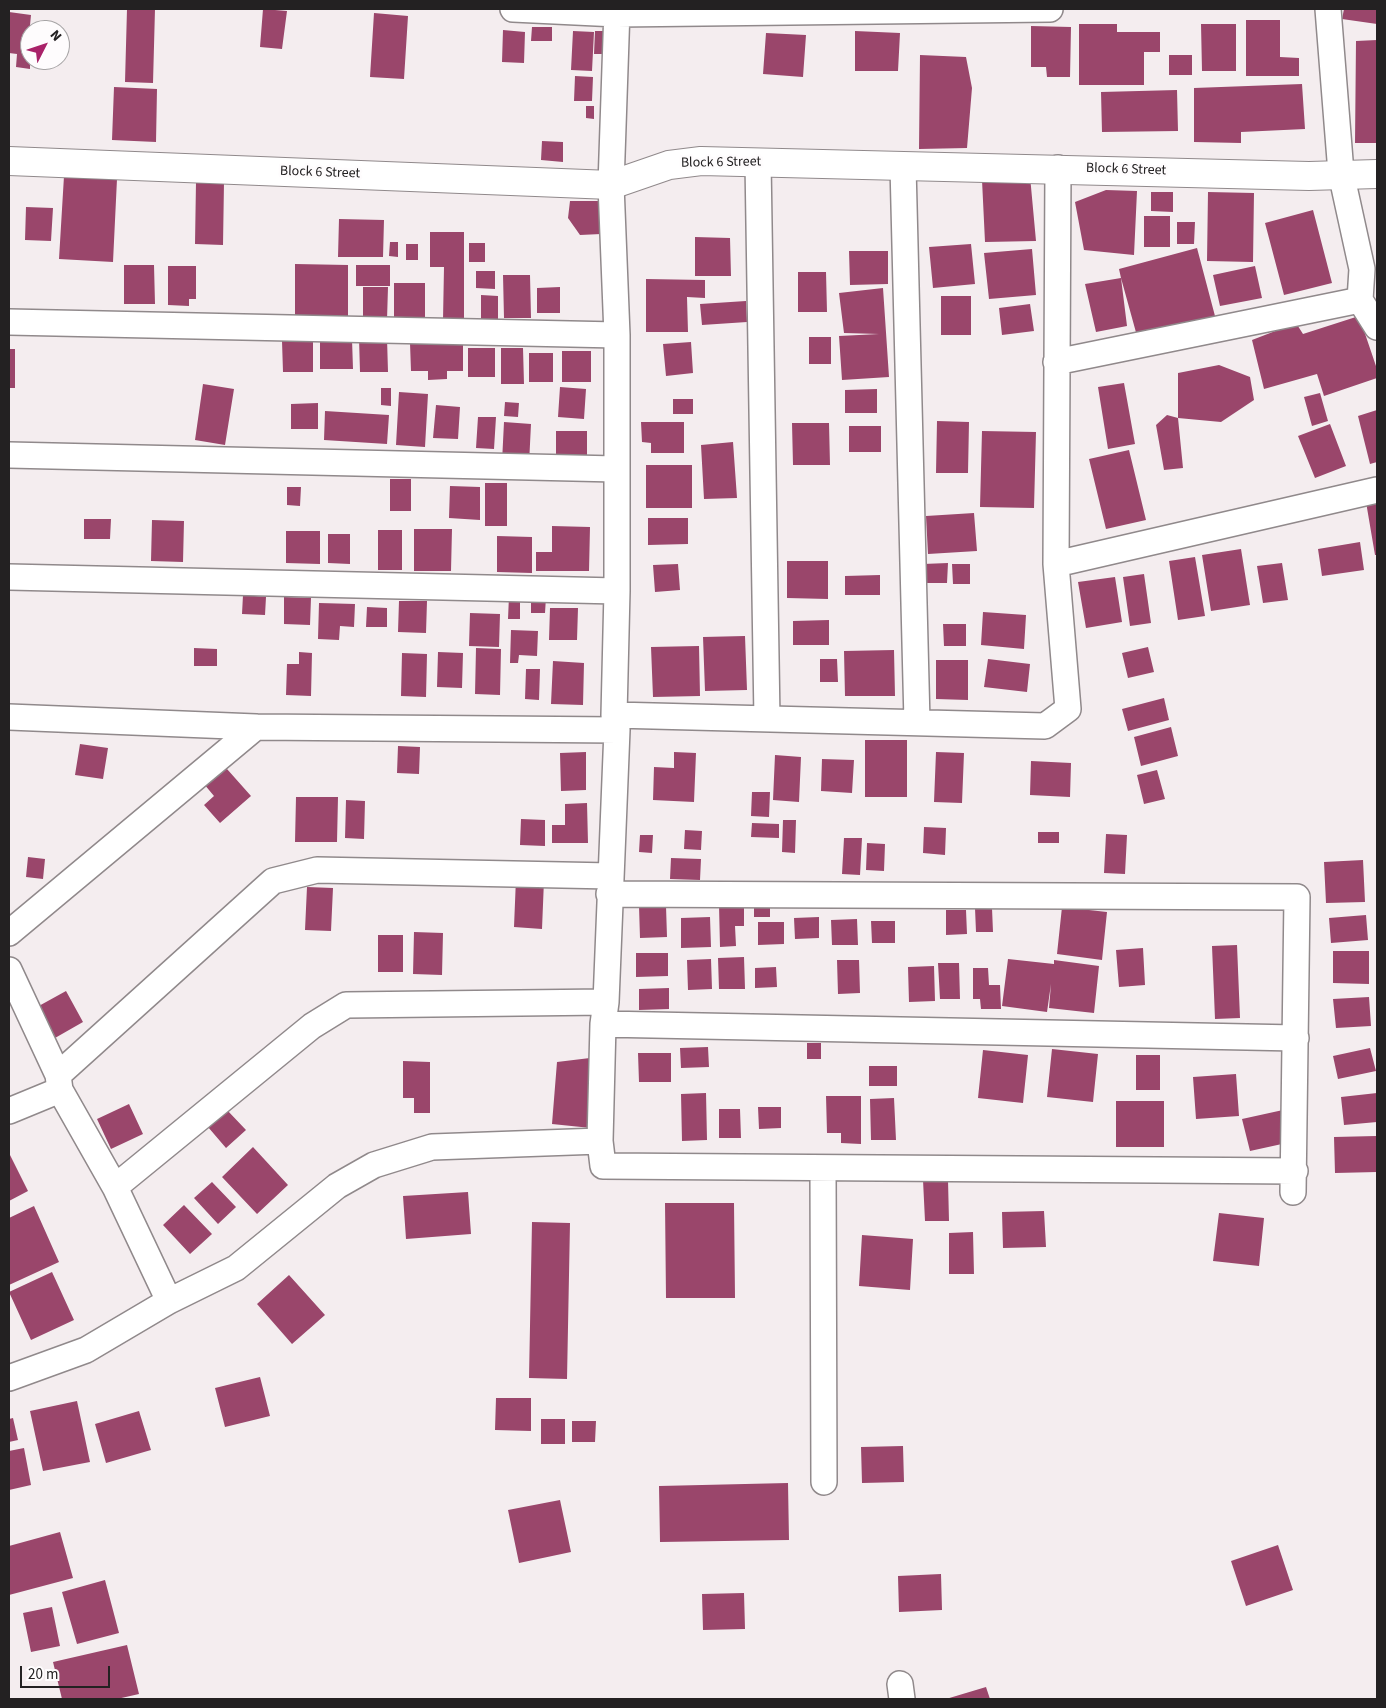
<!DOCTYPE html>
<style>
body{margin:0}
#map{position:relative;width:1386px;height:1708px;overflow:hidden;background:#f4edef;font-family:"Source Sans 3",sans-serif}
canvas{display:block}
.frame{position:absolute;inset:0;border:10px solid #232122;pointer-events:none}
.north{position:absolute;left:20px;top:20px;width:50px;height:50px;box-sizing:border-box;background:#fefcfd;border:1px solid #a6a4a5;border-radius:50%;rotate:49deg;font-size:14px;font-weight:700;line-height:20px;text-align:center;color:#232122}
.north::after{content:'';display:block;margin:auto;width:18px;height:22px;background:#a92269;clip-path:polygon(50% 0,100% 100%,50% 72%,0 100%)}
.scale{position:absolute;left:20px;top:1666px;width:90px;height:22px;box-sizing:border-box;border:2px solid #232122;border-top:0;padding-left:6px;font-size:15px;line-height:18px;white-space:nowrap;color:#232122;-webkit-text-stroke:4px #fefcfd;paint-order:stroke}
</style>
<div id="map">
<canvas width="1386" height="1708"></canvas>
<div class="frame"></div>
<div class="north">N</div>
<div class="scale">20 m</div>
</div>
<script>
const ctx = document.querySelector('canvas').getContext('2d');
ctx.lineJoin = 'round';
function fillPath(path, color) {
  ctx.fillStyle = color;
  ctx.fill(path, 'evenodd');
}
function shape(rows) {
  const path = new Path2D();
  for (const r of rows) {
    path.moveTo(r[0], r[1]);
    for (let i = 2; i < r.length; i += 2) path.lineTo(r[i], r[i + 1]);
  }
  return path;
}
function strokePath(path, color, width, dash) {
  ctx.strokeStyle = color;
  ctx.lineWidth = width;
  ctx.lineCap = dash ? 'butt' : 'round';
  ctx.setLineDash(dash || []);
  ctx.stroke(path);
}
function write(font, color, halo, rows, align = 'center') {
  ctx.font = font + ' "Source Sans 3",sans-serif';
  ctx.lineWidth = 5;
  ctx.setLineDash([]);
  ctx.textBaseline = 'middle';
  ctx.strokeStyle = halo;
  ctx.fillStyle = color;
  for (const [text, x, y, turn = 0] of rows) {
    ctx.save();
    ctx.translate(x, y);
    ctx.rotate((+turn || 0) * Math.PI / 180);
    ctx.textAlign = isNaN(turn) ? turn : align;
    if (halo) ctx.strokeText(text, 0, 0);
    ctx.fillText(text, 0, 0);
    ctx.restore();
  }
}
fillPath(shape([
 [127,9,155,9,153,83,125,82],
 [263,9,287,11,282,49,260,47],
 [1344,9,1377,9,1377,24,1342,19],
 [9,12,31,15,28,46,30,46,30,69,16,67,17,54,9,53],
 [374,13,408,16,404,79,370,77],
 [1246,20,1280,20,1280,57,1299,58,1299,76,1246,76],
 [1079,24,1117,24,1117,32,1160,32,1160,52,1144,52,1144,85,1079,85],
 [1201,24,1236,24,1236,71,1202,71],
 [1031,26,1071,27,1070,77,1047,77,1046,67,1031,67],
 [532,27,552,27,552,41,531,41],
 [503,30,525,32,524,63,502,62],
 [573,31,594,32,592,71,571,70],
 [595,31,604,31,603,54,594,54],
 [855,31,900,33,898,71,855,71],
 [766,33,806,35,803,77,763,74],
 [1377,40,1377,143,1355,143,1356,41],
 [920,55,966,57,972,88,967,148,919,149],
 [1169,55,1192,55,1192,75,1169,75],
 [575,76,593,77,592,101,574,101],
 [1302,84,1305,129,1241,132,1241,143,1194,142,1194,88],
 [114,87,157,89,156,142,112,140],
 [1177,90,1178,131,1102,132,1101,92],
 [586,106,594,106,594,119,586,118],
 [542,141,563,142,563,162,541,160],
 [64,176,117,179,113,262,59,259],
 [1030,176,1036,241,985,242,982,180],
 [196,182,224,182,223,245,195,244],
 [1106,190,1137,191,1134,255,1084,250,1075,202],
 [1151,192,1173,192,1173,212,1151,211],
 [1208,192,1254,193,1253,262,1207,261],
 [570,201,602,201,601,234,580,235,568,218],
 [26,207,53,208,51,241,25,240],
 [1313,210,1332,283,1284,295,1265,223],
 [1144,216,1170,216,1170,247,1144,247],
 [339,219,384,220,383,257,338,257],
 [1177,222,1195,222,1194,244,1177,244],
 [430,232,464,232,464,320,443,320,444,267,430,267],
 [695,237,730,238,731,276,695,276],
 [390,242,398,242,398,257,389,256],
 [469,243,485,243,485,262,469,262],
 [406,244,418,244,418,260,406,260],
 [971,244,975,284,933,288,929,247],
 [1197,248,1215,316,1137,336,1121,278,1127,326,1096,332,1085,284,1121,278,1119,269],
 [1032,249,1036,295,989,299,984,253],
 [849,251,888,251,888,284,850,285],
 [295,264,348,265,348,316,295,316],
 [124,265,154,265,155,304,124,304],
 [356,265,390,265,390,286,356,286],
 [168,266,196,266,196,299,189,299,189,306,168,305],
 [1255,266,1262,298,1220,306,1213,275],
 [476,271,495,271,495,289,476,288],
 [798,272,826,272,827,312,798,312],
 [503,275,530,275,531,318,504,318],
 [646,279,705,280,705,298,687,297,688,332,646,332],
 [394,283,425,283,425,322,394,321],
 [363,287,388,287,387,320,363,320],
 [560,287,560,313,537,313,537,288],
 [883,288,889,377,842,380,839,336,879,334,844,333,839,293],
 [481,295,498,296,498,321,481,321],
 [941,296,971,296,971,335,941,335],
 [746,301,747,322,702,325,700,304],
 [1030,304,1034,331,1002,335,999,308],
 [1359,316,1377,369,1377,378,1324,396,1317,374,1264,389,1252,340,1296,323,1303,334],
 [809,337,831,337,831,364,809,364],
 [359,338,387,338,388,372,360,372],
 [320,339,352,339,353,369,320,369],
 [282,341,313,341,313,372,283,372],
 [691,342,693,373,666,376,663,344],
 [410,343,463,343,463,371,447,371,447,379,428,380,428,371,411,371],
 [468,348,495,348,495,377,468,377],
 [501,348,523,348,524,384,501,384],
 [9,349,15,349,15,388,9,388],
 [562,351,591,351,591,382,562,382],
 [529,353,553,353,553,382,529,382],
 [1219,365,1250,377,1254,400,1221,422,1178,418,1178,373],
 [1124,383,1135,444,1108,449,1098,387],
 [203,384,234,389,225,445,195,440],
 [560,387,586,389,584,419,558,417],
 [381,388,391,388,391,406,381,405],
 [877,389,877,413,845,413,845,390],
 [399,392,428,394,425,447,396,445],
 [1320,393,1328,421,1312,426,1304,397],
 [673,399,693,399,693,414,673,414],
 [505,402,519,403,518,417,504,416],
 [318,403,318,429,291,429,291,404],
 [436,405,460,407,458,439,433,438],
 [1377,410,1377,462,1370,464,1358,416],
 [325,411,389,415,387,444,324,440],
 [1167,415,1178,418,1183,468,1164,470,1156,425],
 [478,417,496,417,494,449,476,448],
 [937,421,969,422,968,473,936,473],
 [504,422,531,424,529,464,502,462],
 [641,422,684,422,684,453,651,453,651,443,642,442],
 [792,423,829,423,830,465,793,465],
 [1330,424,1346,466,1315,478,1298,436],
 [849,426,881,426,881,452,849,452],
 [556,431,587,431,587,455,556,455],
 [982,431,1036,432,1034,508,980,507],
 [733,442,737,498,704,499,701,445],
 [1129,450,1146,520,1106,529,1089,459],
 [646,465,692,465,692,508,646,508],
 [390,479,411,479,411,511,390,511],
 [485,483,507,483,507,526,485,526],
 [450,486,480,487,480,520,449,518],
 [287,487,301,487,300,506,287,505],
 [1377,500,1377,555,1375,555,1366,502],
 [974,513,977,551,928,554,926,516],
 [648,518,688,518,688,544,648,545],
 [84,519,111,519,110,539,84,539],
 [152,520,184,521,183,562,151,561],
 [552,526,590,527,589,571,536,571,536,552,552,552],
 [414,529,452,529,451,571,414,571],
 [378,530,402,530,402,570,378,570],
 [286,531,320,531,320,564,286,563],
 [328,534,350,534,350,564,328,563],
 [497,536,532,537,532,573,497,572],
 [1360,542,1364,570,1322,576,1318,549],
 [1241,549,1250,605,1211,611,1202,555],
 [1195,557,1205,616,1178,620,1169,561],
 [787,561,828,561,828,599,787,598],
 [948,563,947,583,923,583,923,564],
 [1282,563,1288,600,1263,603,1257,566],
 [678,564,680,590,655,592,653,565],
 [952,564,970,564,970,584,953,584],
 [1144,574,1151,623,1130,626,1123,577],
 [880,575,880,595,845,595,845,576],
 [1115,577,1122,622,1086,628,1078,582],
 [243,595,266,597,265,615,242,614],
 [509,596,520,597,520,619,508,619],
 [284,597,311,598,310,625,284,624],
 [531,597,546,597,545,613,531,613],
 [399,601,427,601,426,633,398,632],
 [319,603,355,604,354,627,340,626,339,640,318,639],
 [367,607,387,608,387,627,366,627],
 [550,608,578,608,577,640,549,640],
 [983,612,1026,615,1024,649,981,645],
 [470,613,500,614,499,647,469,646],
 [829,620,829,645,793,645,793,621],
 [943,624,966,624,966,646,944,646],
 [511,630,538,631,537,656,519,655,518,663,510,663],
 [745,636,747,690,705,691,703,637],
 [699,646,700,696,653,697,651,647],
 [1148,647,1154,672,1128,678,1122,653],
 [194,648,217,649,217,666,194,666],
 [476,648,501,649,500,695,475,694],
 [894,650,895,696,845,696,844,651],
 [299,652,312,653,311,696,286,695,287,664,299,664],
 [438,652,463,653,462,688,437,687],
 [402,653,427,654,426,697,401,696],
 [820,659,837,659,838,682,820,682],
 [988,659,1030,664,1027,692,984,687],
 [936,660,968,660,968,700,936,699],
 [553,661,584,663,583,705,551,704],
 [526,669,540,669,539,700,525,699],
 [1164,698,1169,720,1128,731,1122,709],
 [1171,727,1178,756,1141,766,1134,737],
 [865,740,907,740,907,797,865,797],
 [80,744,108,748,103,779,75,775],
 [398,746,420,747,419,774,397,773],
 [586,752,586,790,561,791,560,753],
 [674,752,696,753,694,802,653,800,654,767,674,768],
 [936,752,964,753,962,803,934,802],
 [775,755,801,757,799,802,773,800],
 [822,759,854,760,852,793,821,791],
 [219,760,251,796,220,823,204,805,214,796,199,778],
 [1031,761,1071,763,1070,797,1030,795],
 [1157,770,1165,799,1144,804,1137,775],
 [752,792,770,792,769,817,751,816],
 [296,797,338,797,337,842,295,842],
 [346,800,365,801,364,839,345,838],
 [587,803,588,843,552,843,552,825,565,825,565,804],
 [521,819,545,820,545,846,520,845],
 [783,820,796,820,795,853,782,852],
 [752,823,779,824,779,838,751,837],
 [924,827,946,828,945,855,923,853],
 [685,830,702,831,701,850,684,849],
 [1038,832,1059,832,1059,843,1038,843],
 [1106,834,1127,835,1125,874,1104,873],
 [640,835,653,835,652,853,639,852],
 [844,838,862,838,860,875,842,874],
 [867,843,885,844,884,871,866,870],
 [28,857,45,859,43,879,26,877],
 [671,858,701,859,700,880,670,879],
 [1363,860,1365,902,1326,903,1324,862],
 [516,878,544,880,542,929,514,927],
 [307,887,333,888,331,931,305,930],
 [754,901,770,901,770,917,754,917],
 [744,904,744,926,735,926,736,946,720,947,719,905],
 [639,906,666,906,667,937,640,938],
 [1062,907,1107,912,1102,960,1057,954],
 [975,908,992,908,993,932,976,932],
 [946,910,966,910,967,934,946,935],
 [1366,915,1368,940,1331,943,1329,918],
 [710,917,711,947,681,948,681,918],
 [819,917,819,938,795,939,794,918],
 [857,919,858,945,832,945,831,920],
 [871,921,895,921,895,943,872,943],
 [758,922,784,922,784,944,758,945],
 [414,932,443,933,442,975,413,974],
 [378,935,403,935,403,972,378,972],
 [1237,945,1240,1018,1215,1019,1212,946],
 [1143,948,1145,985,1119,987,1116,950],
 [1333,951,1369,951,1369,984,1333,983],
 [636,953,668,953,668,976,636,977],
 [744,957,745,989,719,989,718,958],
 [711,959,712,989,688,990,687,960],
 [1008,959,1054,964,1054,960,1099,966,1094,1013,1049,1008,1051,984,1047,1012,1002,1006],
 [837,960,859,960,860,993,838,994],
 [938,963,959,963,960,999,940,999],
 [934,966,935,1001,909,1002,908,967],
 [776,967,777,987,755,988,755,968],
 [973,968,988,968,989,985,1000,985,1001,1009,981,1009,980,999,973,999],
 [669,988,669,1009,639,1010,639,989],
 [66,991,83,1022,55,1038,37,1007],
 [1369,997,1371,1026,1336,1028,1333,999],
 [807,1043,821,1043,821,1059,807,1059],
 [708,1047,709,1067,681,1068,680,1048],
 [1370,1048,1376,1071,1338,1079,1333,1056],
 [1052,1049,1098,1054,1093,1102,1047,1097],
 [983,1050,1028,1055,1023,1103,978,1098],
 [638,1053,671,1053,671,1082,639,1082],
 [1136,1055,1160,1055,1160,1090,1136,1090],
 [590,1058,591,1128,552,1124,557,1062],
 [403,1061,430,1062,430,1113,414,1113,414,1098,403,1098],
 [869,1066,897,1066,897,1086,869,1086],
 [1236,1074,1239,1116,1196,1119,1193,1077],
 [706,1093,707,1140,682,1141,681,1094],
 [1377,1093,1377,1122,1344,1125,1341,1097],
 [826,1096,861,1096,861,1144,841,1143,841,1133,827,1133],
 [894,1098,896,1140,871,1140,870,1099],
 [1116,1101,1164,1101,1164,1147,1116,1147],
 [129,1104,143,1134,111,1149,97,1119],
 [758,1107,781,1107,781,1128,759,1129],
 [719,1109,740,1109,741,1138,719,1138],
 [227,1110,246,1130,226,1148,208,1127],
 [1283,1110,1291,1142,1250,1151,1242,1119],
 [1376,1136,1377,1172,1335,1173,1334,1137],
 [253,1147,288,1185,257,1214,222,1177],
 [9,1153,28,1191,9,1201],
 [923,1180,948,1180,949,1221,925,1221],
 [212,1182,236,1207,218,1224,194,1198],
 [468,1192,471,1234,406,1239,403,1196],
 [665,1203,734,1203,735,1298,666,1298],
 [184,1205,212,1234,190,1254,163,1225],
 [34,1206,59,1262,9,1285,9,1218],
 [1044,1211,1046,1247,1003,1248,1002,1212],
 [1219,1213,1264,1218,1259,1266,1213,1261],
 [532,1222,570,1223,567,1379,529,1378],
 [973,1232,974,1274,949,1274,949,1233],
 [862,1235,913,1239,910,1290,859,1286],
 [52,1272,74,1320,31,1340,9,1292],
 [289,1275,325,1315,292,1344,257,1304],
 [260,1377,270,1416,225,1427,215,1388],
 [496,1398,531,1398,531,1431,495,1430],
 [77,1401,90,1462,43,1471,30,1411],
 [139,1411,151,1450,106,1463,95,1424],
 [13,1418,18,1440,9,1442,9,1419],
 [541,1419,565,1419,565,1444,541,1444],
 [572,1421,596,1421,595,1442,572,1442],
 [903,1446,904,1482,862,1483,861,1447],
 [24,1448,31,1485,9,1490,9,1451],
 [788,1483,789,1540,660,1542,659,1486],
 [560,1500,571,1552,519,1563,508,1510],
 [60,1532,73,1578,9,1595,9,1546],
 [1278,1545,1293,1590,1246,1606,1231,1561],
 [941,1574,942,1610,899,1612,898,1576],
 [105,1580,119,1633,77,1644,62,1592],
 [744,1593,745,1629,703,1630,702,1594],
 [52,1607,60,1646,31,1652,23,1613],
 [127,1645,139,1694,117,1699,62,1699,53,1662],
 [986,1687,990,1699,946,1699]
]), '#9a466b');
const minor = shape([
 [513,9,617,14,1050,9],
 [617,9,611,185,617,335,617,591,614,715,617,730,606,1002,603,1024,600,1141,603,1166,1295,1171],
 [1328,9,1341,173,1362,269,1360,300,1377,327],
 [758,162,767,719],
 [903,166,917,722],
 [9,322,617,335],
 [1056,362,1360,300],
 [9,455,616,469],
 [1056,564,1377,490],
 [9,577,617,591],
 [614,715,1045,726,1068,709,1056,564,1058,168],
 [9,717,256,727,617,730],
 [609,894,1297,897,1293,1192],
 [9,933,256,727],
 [9,970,58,1075,60,1090,115,1187,169,1301],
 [603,1024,1296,1038],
 [58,1075,273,881,317,870,611,876],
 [9,1111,60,1090],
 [823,1168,824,1482],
 [115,1187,312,1026,346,1005,606,1002],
 [9,1378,86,1350,169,1301,236,1268,337,1186,374,1165,432,1147,600,1141],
 [900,1684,902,1699]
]);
const tertiary = shape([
 [9,161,611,185,669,165,701,161,1309,176,1377,174]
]);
strokePath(minor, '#90898b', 28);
strokePath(tertiary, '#90898b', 30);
strokePath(minor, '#fff', 25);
strokePath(tertiary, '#fff', 28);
write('14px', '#232122', '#fefcfd', [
 ["Block 6 Street",721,163,-1],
 ["Block 6 Street",1126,170,2],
 ["Block 6 Street",320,173,2]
]);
</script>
